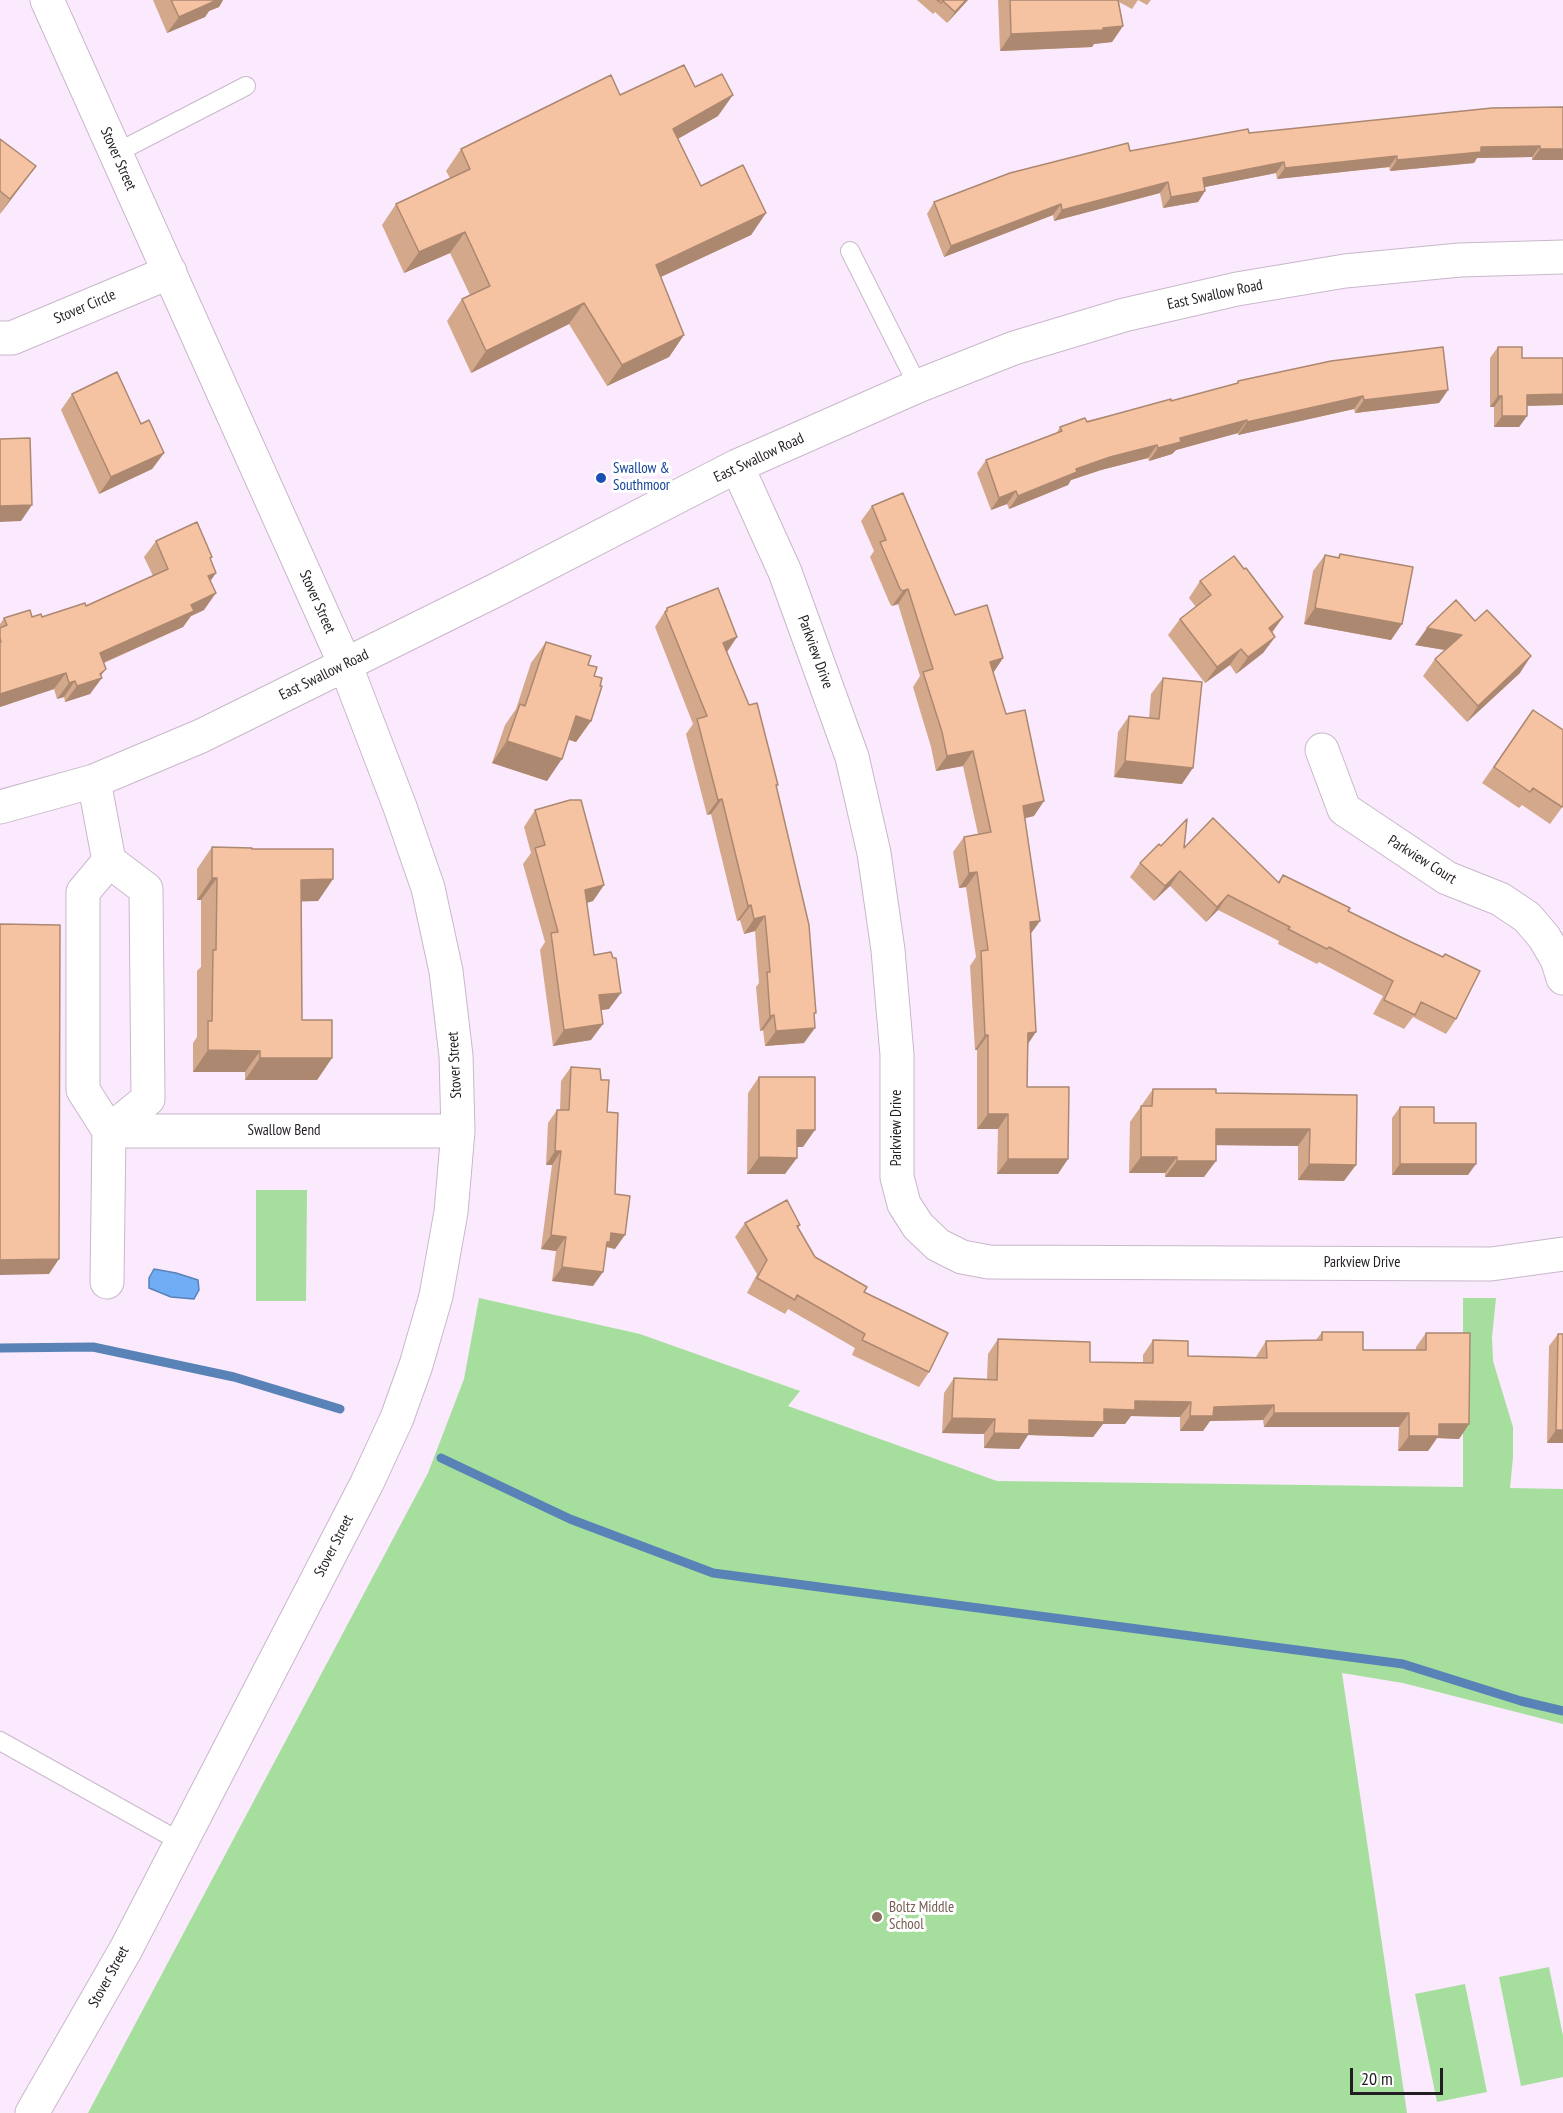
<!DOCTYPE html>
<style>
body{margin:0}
#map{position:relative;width:1563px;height:2113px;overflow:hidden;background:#fbe9fd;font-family:"PT Sans Narrow",sans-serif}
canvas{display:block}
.scale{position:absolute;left:1350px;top:2068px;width:93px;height:27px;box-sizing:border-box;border:3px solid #221c23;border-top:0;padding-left:8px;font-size:18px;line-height:21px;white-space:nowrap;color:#221c23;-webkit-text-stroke:4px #fff;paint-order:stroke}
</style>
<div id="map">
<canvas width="1563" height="2113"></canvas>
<div class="scale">20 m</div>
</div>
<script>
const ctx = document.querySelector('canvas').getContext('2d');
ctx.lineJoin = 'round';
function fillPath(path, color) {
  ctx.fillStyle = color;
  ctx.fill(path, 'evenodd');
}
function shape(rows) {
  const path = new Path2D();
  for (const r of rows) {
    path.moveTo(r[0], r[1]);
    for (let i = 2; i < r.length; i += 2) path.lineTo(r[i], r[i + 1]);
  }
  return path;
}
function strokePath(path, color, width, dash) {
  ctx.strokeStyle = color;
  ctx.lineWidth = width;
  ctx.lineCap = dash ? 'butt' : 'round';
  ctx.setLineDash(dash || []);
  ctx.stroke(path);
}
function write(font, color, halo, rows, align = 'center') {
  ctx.font = font + ' "PT Sans Narrow",sans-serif';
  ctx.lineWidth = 6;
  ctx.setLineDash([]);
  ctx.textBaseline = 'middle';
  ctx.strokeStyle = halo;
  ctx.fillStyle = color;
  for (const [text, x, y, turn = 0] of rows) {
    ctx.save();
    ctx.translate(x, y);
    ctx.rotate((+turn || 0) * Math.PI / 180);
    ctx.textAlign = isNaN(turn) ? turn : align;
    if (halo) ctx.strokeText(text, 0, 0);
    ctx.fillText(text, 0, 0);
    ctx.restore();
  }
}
fillPath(shape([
 [256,1190,307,1190,306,1301,256,1301],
 [479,1298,640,1334,800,1391,788,1406,997,1481,1463,1487,1463,1298,1496,1298,1492,1337,1493,1361,1513,1427,1513,1457,1510,1488,1563,1489,1563,1724,1403,1683,1342,1673,1407,2113,88,2113,428,1473,464,1379],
 [1549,1967,1563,2036,1563,2077,1521,2086,1499,1977],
 [1465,1984,1487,2092,1437,2102,1415,1994]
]), '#a6de9d');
const water = shape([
 [154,1269,176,1273,198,1280,199,1290,194,1299,171,1297,149,1288,149,1278,154,1269]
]);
fillPath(water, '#70adf5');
strokePath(water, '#5982b6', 1.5);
strokePath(shape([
 [0,1348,93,1347,234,1377,340,1409],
 [441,1458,570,1519,713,1573,1403,1664,1521,1701,1563,1711]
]), '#5982b6', 9);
const service = shape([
 [116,153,246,86],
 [850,251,918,386],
 [0,1741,181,1842]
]);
const minor = shape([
 [0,338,12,338,170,272],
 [737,466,785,572,852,757,874,853,888,950,897,1055,897,1177,904,1204,918,1226,938,1245,962,1257,989,1262,1491,1264,1563,1254],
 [1322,750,1344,809,1447,878,1500,899,1527,917,1544,937,1557,959,1563,978],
 [94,781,109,861,83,892,83,1090,109,1131,107,1282],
 [0,807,94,781,201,736,498,589,737,466,918,386,1014,348,1124,315,1237,289,1345,271,1460,260,1563,257],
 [109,861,146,889,148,1099,109,1131],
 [109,1131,458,1131],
 [32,2113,126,1949,367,1483,397,1418,416,1365,436,1296,451,1212,458,1131,456,1056,446,971,428,888,400,807,345,664,47,0]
]);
strokePath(service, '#c8b8ca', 20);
strokePath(minor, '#c8b8ca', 35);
strokePath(service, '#fff', 18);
strokePath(minor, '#fff', 33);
fillPath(shape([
 [153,0,223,0,219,7,209,11,205,17,167,33],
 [917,0,968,0,947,23,935,12,933,14],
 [998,0,1151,0,1147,5,1138,0,1132,9,1119,2,1123,26,1112,42,1094,44,1092,47,1000,51],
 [695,87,718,116,678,139,701,186,766,213,751,235,661,277,684,335,669,357,607,386,569,324,471,373,447,321,462,299,470,295,450,253,404,273,382,225,396,204,450,178,446,171,461,149,620,95],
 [1492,108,1563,160,1532,160,1532,157,1477,158,1474,163,1390,171,1389,167,1277,179,1276,173,1205,187,1205,191,1198,202,1163,208,1160,193,1054,221,1053,215,944,257,927,214,934,202,1130,151,1249,133],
 [0,139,24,182,0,214],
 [1498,347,1522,358,1563,358,1563,405,1527,406,1527,416,1519,427,1494,427,1494,407,1490,407,1490,358],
 [1238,381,1448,390,1439,403,1355,413,1354,409,1238,435,1238,433,1176,450,1172,454,1149,461,1148,458,1101,470,1071,480,1068,485,1009,509,1007,504,991,510,977,473,986,460,1056,434,1060,427,1171,401,1236,384],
 [72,394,141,424,164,453,152,469,99,494,61,410],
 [872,506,955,615,1003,658,993,673,1034,816,1025,818,1040,921,1031,933,1027,1087,1058,1174,997,1174,998,1129,977,1129,977,1050,975,1050,970,966,976,957,966,887,959,888,953,852,964,837,978,834,963,766,936,771,931,747,913,687,920,676,898,604,892,606,890,604,870,557,874,551,861,521],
 [156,541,210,559,210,581,204,610,191,616,183,627,104,663,101,676,90,694,65,702,64,697,57,699,54,689,0,707,0,624,4,618,42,617,86,606,153,576,144,557],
 [1340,554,1402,624,1391,640,1304,624,1313,571,1325,555,1338,557],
 [1200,581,1283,617,1272,633,1275,637,1263,653,1236,674,1230,665,1205,683,1168,635,1180,619,1196,607,1189,598],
 [667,608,727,652,778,785,776,786,814,1016,804,1043,765,1046,763,1030,760,1031,756,987,759,983,755,931,744,934,740,920,737,921,711,814,707,815,686,734,693,724,655,627],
 [1475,621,1520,673,1467,722,1423,676,1435,659,1445,650,1415,645],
 [546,642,588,665,594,676,591,721,576,742,569,740,547,781,492,763,505,725,516,709,531,663],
 [1163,678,1182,784,1114,777,1118,732,1129,716,1149,718,1151,694],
 [1533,710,1563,806,1550,824,1522,805,1519,808,1482,783],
 [535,810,604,885,593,901,587,903,594,955,609,1009,601,1010,591,1040,553,1046,540,950,545,942,523,864,531,853,524,827],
 [1161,846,1184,848,1278,882,1283,875,1348,911,1456,1019,1446,1034,1413,1017,1404,1029,1373,1014,1383,996,1319,962,1317,964,1278,944,1279,941,1218,910,1206,922,1170,886,1154,901,1130,877,1140,863],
 [212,847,252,849,333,879,318,901,301,901,302,1020,332,1058,317,1080,245,1080,245,1072,193,1072,193,1043,197,1037,197,971,201,967,201,900,197,900,197,869],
 [571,1067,601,1080,607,1112,615,1194,615,1249,607,1247,606,1249,593,1286,552,1281,556,1251,541,1249,552,1165,546,1165,548,1123,557,1110,560,1110,561,1081],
 [759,1077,803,1147,797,1147,785,1174,747,1174,748,1093],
 [1153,1089,1216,1093,1357,1095,1344,1181,1298,1180,1298,1146,1216,1145,1204,1177,1165,1177,1165,1173,1129,1173,1130,1122],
 [1400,1107,1434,1123,1468,1175,1392,1175,1392,1118],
 [745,1223,800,1225,798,1228,815,1257,864,1292,929,1372,919,1387,852,1355,855,1348,788,1309,785,1314,747,1293,757,1274,735,1237],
 [1322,1332,1363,1350,1416,1350,1416,1347,1426,1333,1469,1424,1459,1439,1437,1438,1428,1451,1398,1451,1399,1427,1264,1427,1263,1420,1210,1421,1203,1431,1180,1431,1180,1417,1131,1416,1125,1424,1103,1424,1093,1437,1028,1435,1019,1449,984,1448,984,1434,942,1433,944,1393,954,1378,987,1379,988,1354,998,1339,1090,1362,1143,1363,1143,1355,1153,1340,1188,1356,1256,1357,1266,1341,1316,1340],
 [1558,1334,1563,1443,1547,1443,1549,1346]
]), '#d4a88b');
fillPath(shape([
 [213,0,223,0,219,7,209,11,205,17,167,33,179,17],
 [966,0,968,0,947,23,955,12],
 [1123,26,1112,42,1094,44,1092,47,1000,51,1011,34],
 [733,95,718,116,658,150,673,129],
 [1540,146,1532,157,1477,158,1474,163,1390,171,1397,160,1481,147],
 [1540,149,1563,149,1563,160,1532,160],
 [1397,156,1389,167,1277,179,1285,168],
 [1284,162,1276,173,1195,189,1203,178],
 [36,166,0,214,10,199],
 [1168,182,1160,193,1054,221,1062,210],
 [1205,191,1198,202,1163,208,1171,197],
 [1061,204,1053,215,944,257,951,246],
 [766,213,751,235,641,286,656,265],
 [465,232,450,253,404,273,419,252],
 [584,303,569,324,471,373,486,351],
 [684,335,669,357,607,386,622,365],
 [1448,390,1439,403,1355,413,1364,400],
 [1563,394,1563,405,1519,406,1527,395],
 [1363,396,1354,409,1238,435,1247,422],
 [1498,396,1502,396,1494,407,1490,407],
 [1502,416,1527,416,1519,427,1494,427],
 [1247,420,1238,433,1176,450,1172,454,1149,461,1158,448,1180,438],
 [1157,445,1148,458,1101,470,1071,480,1068,485,1009,509,1018,496,1076,469,1110,457],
 [164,453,152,469,99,494,111,477],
 [1016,491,1007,504,991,510,999,498],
 [32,505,21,521,0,522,0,506],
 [216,573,205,589,208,576],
 [908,589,898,604,892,606,903,591],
 [216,593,204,610,191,616,183,627,89,669,100,653,191,605],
 [1315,608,1402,624,1391,640,1304,624],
 [1283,617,1271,633,1269,628],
 [1427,628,1462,635,1451,651,1415,645],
 [737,637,727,652,723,643],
 [1275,637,1263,653,1236,674,1248,657],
 [1241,649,1230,665,1205,683,1217,667],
 [1531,656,1520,673,1467,722,1478,706],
 [1003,658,993,673,990,662],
 [106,669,99,678,102,678,90,694,65,702,77,686,100,674],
 [66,673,54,689,0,707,0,694],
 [75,681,64,697,57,699,69,683],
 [576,716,591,721,576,742,561,737],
 [507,741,562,759,547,781,492,763],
 [973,751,963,766,936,771,947,756],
 [1125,761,1193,768,1182,784,1114,777],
 [722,799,711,814,707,815,718,800],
 [1044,801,1034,816,1013,821,1023,806],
 [1180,871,1170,886,1154,901,1165,886],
 [977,872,966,887,959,888,969,873],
 [212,878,217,878,201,900,197,900],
 [333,879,318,901,286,902,301,880],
 [604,885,593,901,574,906,585,890],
 [1228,895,1218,910,1206,922,1217,907],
 [751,905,740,920,737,921,748,906],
 [765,916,755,931,744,934,754,919],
 [1040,921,1029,936,1030,922],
 [621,993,609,1009,587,1012,599,995],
 [774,1015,763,1030,760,1031,770,1016],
 [603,1024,591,1040,553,1046,564,1030],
 [815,1028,804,1043,765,1046,776,1031],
 [1036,1032,1026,1047,1028,1033],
 [985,1035,988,1035,977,1050,975,1050],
 [208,1050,260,1051,245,1072,193,1072],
 [260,1058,332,1058,317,1080,245,1080],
 [988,1114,1008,1114,998,1129,977,1129],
 [1216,1129,1310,1129,1298,1146,1204,1145],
 [797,1130,815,1130,803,1147,785,1147],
 [555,1151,561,1151,552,1165,546,1165],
 [759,1157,797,1158,785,1174,747,1174],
 [1141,1157,1177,1157,1165,1173,1129,1173],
 [1008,1159,1068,1159,1058,1174,997,1174],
 [1177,1161,1216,1161,1204,1177,1165,1177],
 [1309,1164,1356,1165,1344,1181,1298,1180],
 [1400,1164,1476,1164,1468,1175,1392,1175],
 [611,1233,625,1235,615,1249,607,1247,600,1256],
 [551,1235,566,1237,556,1251,541,1249],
 [59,1259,49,1274,0,1275,0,1260],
 [562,1267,603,1272,593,1286,552,1281],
 [1135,1401,1191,1402,1180,1417,1131,1416,1125,1424,1103,1424,1093,1437,1028,1435,1019,1449,984,1448,994,1433,1029,1420,1104,1409],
 [1274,1405,1263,1420,1210,1421,1203,1431,1180,1431,1190,1416,1214,1407],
 [1274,1413,1409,1413,1399,1427,1264,1427],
 [952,1418,995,1419,984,1434,942,1433],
 [1439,1424,1469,1424,1459,1439,1437,1438,1428,1451,1398,1451,1409,1436],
 [1556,1430,1563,1430,1563,1443,1547,1443]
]), '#ac8871');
const building = shape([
 [171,0,217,0,179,17,171,0],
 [937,0,966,0,955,12,943,1,941,3,937,0],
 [1010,0,1118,0,1123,26,1103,28,1103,30,1011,34,1010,0],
 [684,65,695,87,722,74,733,95,673,129,701,186,743,165,766,213,656,265,684,335,622,365,584,303,486,351,462,299,490,286,465,232,419,252,396,204,470,169,461,149,611,75,620,95,684,65],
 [1563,107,1563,149,1540,149,1540,146,1481,147,1481,152,1397,160,1397,156,1285,168,1284,162,1203,178,1205,191,1171,197,1168,182,1062,210,1061,204,951,246,934,202,1010,173,1128,143,1130,151,1248,129,1249,133,1492,108,1563,107],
 [0,139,36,166,10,199,0,191,0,139],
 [1443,347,1448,390,1364,400,1363,396,1247,422,1247,420,1180,438,1181,442,1158,448,1157,445,1110,457,1076,469,1077,472,1018,496,1016,491,999,498,986,460,1062,431,1060,427,1085,418,1087,422,1171,399,1171,401,1238,383,1238,381,1331,361,1443,347],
 [1498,347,1522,347,1522,358,1563,358,1563,394,1527,395,1527,416,1502,416,1502,396,1498,396,1498,347],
 [117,372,141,424,149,420,164,453,111,477,72,394,117,372],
 [30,438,32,505,0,506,0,439,30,438],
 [903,493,955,615,987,605,1003,658,990,662,1006,714,1025,710,1044,801,1023,806,1040,921,1030,922,1036,1032,1028,1033,1027,1087,1069,1087,1068,1159,1008,1159,1008,1114,988,1114,988,1035,985,1035,981,951,988,950,977,872,969,873,964,837,991,832,973,751,947,756,942,732,923,672,933,669,908,589,903,591,900,589,880,542,886,540,872,506,903,493],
 [197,522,212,557,210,558,216,573,208,576,216,593,191,605,194,611,100,653,106,669,100,674,102,678,77,686,75,681,69,683,66,673,0,694,0,642,1,642,0,638,0,628,7,625,4,618,30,610,32,617,41,614,42,617,85,603,86,606,168,569,156,541,197,522],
 [1340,554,1413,567,1402,624,1315,608,1325,555,1339,558,1340,554],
 [1234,556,1244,569,1246,568,1283,617,1269,628,1275,637,1248,657,1241,649,1217,667,1180,619,1211,595,1200,581,1234,556],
 [718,588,737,637,723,643,749,705,757,703,778,785,776,785,809,925,816,1013,814,1013,815,1028,776,1031,774,1015,770,1016,767,972,770,972,765,916,754,919,751,905,748,906,722,799,718,800,697,719,707,716,665,612,667,611,667,608,718,588],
 [1456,600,1475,621,1487,610,1531,656,1478,706,1435,659,1462,635,1427,628,1456,600],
 [546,642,591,656,588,665,597,667,594,676,602,678,600,686,602,686,591,721,576,716,562,759,507,741,520,704,525,706,546,642],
 [1163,678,1202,682,1193,768,1125,761,1129,716,1159,719,1163,678],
 [1533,710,1563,730,1563,806,1562,807,1533,788,1530,792,1494,767,1533,710],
 [570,800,581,800,604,885,585,890,594,955,611,952,613,958,616,958,621,993,599,995,603,1024,564,1030,551,933,558,932,535,848,545,845,535,810,570,800],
 [1213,818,1279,883,1283,875,1350,908,1348,911,1411,942,1443,957,1445,954,1480,971,1456,1019,1421,1002,1415,1015,1384,1000,1393,981,1329,947,1327,949,1288,929,1290,927,1228,895,1217,907,1180,871,1165,886,1140,863,1159,844,1161,846,1187,819,1184,848,1213,818],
 [212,847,252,848,252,849,333,849,333,879,301,880,302,1020,332,1020,332,1058,260,1058,260,1051,208,1050,208,1021,212,1021,213,950,216,950,217,878,212,878,212,847],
 [0,924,60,925,59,1259,0,1260,0,924],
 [571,1067,600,1069,601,1080,609,1080,607,1112,618,1113,615,1194,630,1196,625,1235,611,1233,610,1242,607,1242,603,1272,562,1267,566,1237,551,1235,561,1151,555,1151,557,1110,569,1110,571,1067],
 [759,1077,815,1077,815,1130,797,1130,797,1158,759,1157,759,1077],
 [1153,1089,1216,1089,1216,1093,1357,1095,1356,1165,1309,1164,1310,1129,1216,1129,1216,1161,1177,1161,1177,1157,1141,1157,1141,1106,1152,1106,1153,1089],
 [1400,1107,1434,1107,1434,1123,1476,1123,1476,1164,1400,1164,1400,1107],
 [787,1200,800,1225,797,1226,815,1257,867,1287,864,1292,948,1333,929,1372,862,1340,865,1334,797,1295,795,1300,757,1278,767,1260,745,1223,787,1200],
 [1322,1332,1363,1332,1363,1350,1426,1350,1426,1333,1470,1333,1469,1424,1439,1424,1439,1436,1409,1436,1409,1413,1274,1413,1274,1405,1214,1407,1213,1416,1190,1416,1191,1402,1135,1401,1135,1410,1104,1409,1104,1422,1029,1420,1029,1434,994,1433,995,1419,952,1418,954,1378,997,1380,998,1339,1090,1342,1090,1362,1153,1363,1153,1340,1188,1341,1188,1356,1267,1358,1266,1341,1322,1340,1322,1332],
 [1558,1334,1563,1334,1563,1430,1556,1430,1558,1334]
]);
fillPath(building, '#f6c3a2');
strokePath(building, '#ac8871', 1.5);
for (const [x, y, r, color] of [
 [601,478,6,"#1a4fb4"],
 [877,1917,6,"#8d6e63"]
]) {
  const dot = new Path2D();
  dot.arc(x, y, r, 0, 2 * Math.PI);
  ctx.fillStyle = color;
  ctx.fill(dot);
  strokePath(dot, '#fff', 2);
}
write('15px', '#221c23', '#fff', [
 ["Stover Street",118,159,66],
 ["East Swallow Road",1215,295,-12],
 ["Stover Circle",85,307,-23],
 ["East Swallow Road",759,458,-25],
 ["Stover Street",317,602,66],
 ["Parkview Drive",815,652,70],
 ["East Swallow Road",324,675,-26],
 ["Parkview Court",1422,860,32],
 ["Stover Street",455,1065,-93],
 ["Parkview Drive",897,1128,-90],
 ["Swallow Bend",284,1131],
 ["Parkview Drive",1362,1263],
 ["Stover Street",334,1546,-63],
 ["Stover Street",109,1977,-61]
]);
write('15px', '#164399', '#fff', [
 ["Swallow &",613,469],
 ["Southmoor",613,486]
], 'left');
write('15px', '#785e54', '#fff', [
 ["Boltz Middle",889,1908],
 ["School",889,1925]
], 'left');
</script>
